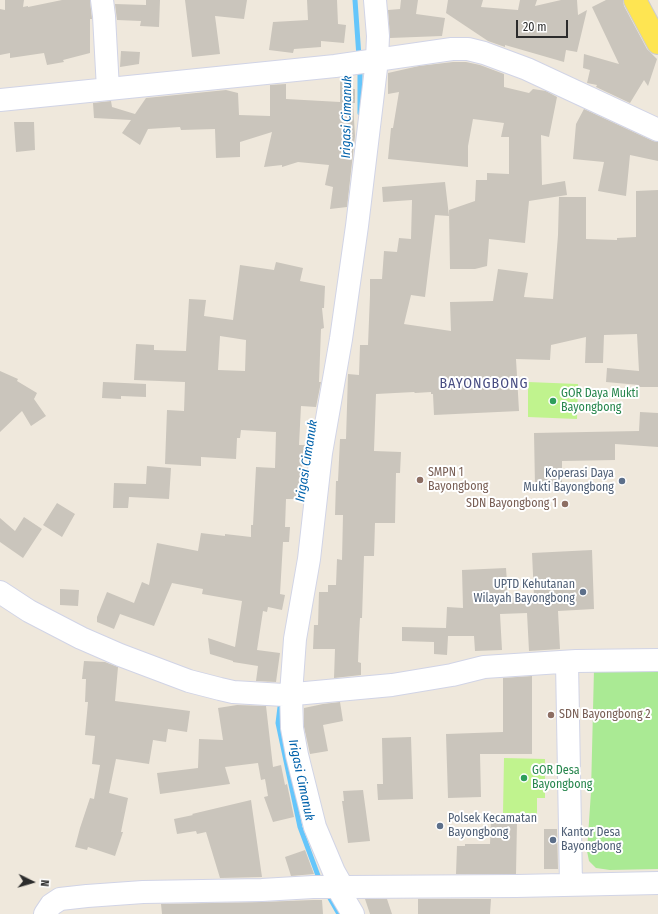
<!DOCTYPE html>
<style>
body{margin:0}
#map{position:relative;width:658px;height:914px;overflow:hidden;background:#efe8dc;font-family:"Fira Sans Condensed",sans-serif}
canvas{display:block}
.north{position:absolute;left:12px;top:862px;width:40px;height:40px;-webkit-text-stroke:3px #fff;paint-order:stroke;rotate:95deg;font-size:11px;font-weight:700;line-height:16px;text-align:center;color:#2c2c2c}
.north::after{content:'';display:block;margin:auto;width:14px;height:18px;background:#2c2c2c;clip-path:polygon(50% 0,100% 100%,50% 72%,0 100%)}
.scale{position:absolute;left:516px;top:20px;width:52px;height:18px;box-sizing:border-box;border:2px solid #2c2c2c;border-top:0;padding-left:5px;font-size:12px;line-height:14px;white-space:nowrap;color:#2c2c2c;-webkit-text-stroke:3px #fff;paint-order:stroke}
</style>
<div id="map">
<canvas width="658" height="914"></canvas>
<div class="north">N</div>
<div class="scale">20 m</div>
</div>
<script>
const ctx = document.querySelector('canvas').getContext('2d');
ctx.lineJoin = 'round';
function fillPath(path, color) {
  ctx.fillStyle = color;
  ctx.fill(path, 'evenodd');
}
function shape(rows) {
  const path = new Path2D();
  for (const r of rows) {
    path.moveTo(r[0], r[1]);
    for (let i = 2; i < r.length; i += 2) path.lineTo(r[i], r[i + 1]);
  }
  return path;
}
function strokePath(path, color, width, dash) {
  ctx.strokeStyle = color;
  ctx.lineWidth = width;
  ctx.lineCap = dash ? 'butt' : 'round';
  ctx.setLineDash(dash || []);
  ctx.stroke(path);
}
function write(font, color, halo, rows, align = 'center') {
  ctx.font = font + ' "Fira Sans Condensed",sans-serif';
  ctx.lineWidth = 4;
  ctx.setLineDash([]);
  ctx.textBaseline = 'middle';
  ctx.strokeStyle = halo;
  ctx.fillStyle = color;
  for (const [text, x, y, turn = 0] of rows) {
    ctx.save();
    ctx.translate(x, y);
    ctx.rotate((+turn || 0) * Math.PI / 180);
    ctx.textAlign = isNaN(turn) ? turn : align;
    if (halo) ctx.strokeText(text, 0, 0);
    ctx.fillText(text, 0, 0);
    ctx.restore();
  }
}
fillPath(shape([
 [658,664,658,869,610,870,596,868,589,861,587,851,591,792,594,669]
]), '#aaea94');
fillPath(shape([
 [528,382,578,384,577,419,528,417],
 [504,758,545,759,545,798,537,798,537,814,503,813]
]), '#c0f38e');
strokePath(shape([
 [355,0,359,57],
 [360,67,360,113],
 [281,699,278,723,300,827,320,881],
 [327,893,339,914]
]), '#65c6fb', 5);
fillPath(shape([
 [5,0,24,0,23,7,28,6,28,7,62,0,90,0,92,19,90,19,90,53,63,60,64,62,47,65,44,53,10,58,10,53,0,55,0,9,5,10],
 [146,0,160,0,159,27,140,26,141,21,117,20,115,4,146,5],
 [185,0,247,0,244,19,215,16,220,54,192,57],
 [307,0,337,0,338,24,346,25,344,43,321,41,321,47,294,49,293,53,269,50,273,22,308,20],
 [401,0,418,0,416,14,445,18,442,36,390,38,388,10,400,9],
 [448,0,483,0,481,7,518,10,520,0,537,0,535,6,561,0,577,0,578,15,587,10,577,52,566,50,564,62,505,45,505,47,488,41,446,13],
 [606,0,623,0,624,6,647,49,657,59,648,86,644,80,630,103,596,87,597,85,587,83,590,70,583,68,584,54,619,64,592,7],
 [121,51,140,52,139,64,120,67],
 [453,62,466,62,480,65,504,74,504,87,529,93,533,89,546,91,557,97,549,137,541,135,542,185,565,181,567,195,529,201,525,243,489,239,487,266,475,269,450,269,449,210,475,201,476,180,487,180,487,173,509,174,509,137,501,137,504,123,473,119,468,146,468,167,388,159,391,128,393,128,399,92,388,94,388,73,419,66],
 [353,76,351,89,355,89,355,103,353,103,355,136,347,207,330,209,333,187,325,185,329,165,298,162,282,167,282,165,264,167,272,132,240,142,240,157,216,158,215,129,181,130,180,127,148,129,140,145,122,133,131,120,94,118,93,103,111,101,112,107,135,114,146,98,226,90,238,93,239,115,270,116,270,85,286,84,286,99,340,102,340,78],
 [584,109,653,141,658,142,658,161,630,155,626,196,598,191,604,162,573,159,576,124],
 [14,122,34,122,35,150,16,152],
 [445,182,449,216,435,215,425,297,411,295,404,324,451,331,450,302,493,301,498,269,528,273,524,297,553,299,558,235,559,197,586,197,586,239,617,240,617,238,636,237,636,191,658,190,658,387,639,387,639,385,606,382,607,368,639,371,637,334,604,335,603,363,585,363,586,337,551,345,550,360,516,359,519,411,434,415,433,394,431,394,431,392,415,393,414,392,376,394,374,451,401,452,400,473,396,473,395,523,375,523,374,556,364,556,362,618,360,618,359,636,358,662,361,663,361,675,334,678,335,649,313,649,314,625,318,625,319,592,328,592,328,585,336,585,337,559,342,560,343,515,335,515,336,481,338,481,340,439,346,439,348,374,359,375,360,345,368,345,370,295,370,279,382,279,384,251,397,252,399,238,411,239,412,200,383,202,382,187],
 [276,262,303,268,300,281,325,286,324,308,322,308,324,328,321,329,319,382,321,382,316,407,301,406,299,445,305,445,304,466,302,466,300,499,286,499,285,527,290,527,289,542,283,542,280,594,285,595,282,610,268,607,267,612,263,611,257,650,280,653,276,682,256,681,258,666,233,662,233,661,210,654,208,638,235,647,242,601,202,594,203,589,172,583,154,626,120,614,114,629,97,622,97,617,107,592,134,603,142,582,149,585,157,543,198,551,201,533,225,536,225,534,251,537,251,525,253,525,256,467,275,468,276,432,241,430,240,438,237,438,236,459,201,457,201,466,165,464,167,410,184,411,185,382,134,380,136,344,154,345,154,350,186,351,189,299,206,300,204,316,233,320,240,265,274,270],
 [220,336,246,340,245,371,218,370],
 [0,371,18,379,17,381,37,393,34,399,46,416,31,426,22,411,0,432],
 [103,382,146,384,146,397,121,396,121,399,102,398],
 [640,412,658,413,658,447,615,444,615,460,562,461,562,485,535,486,534,433,639,431],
 [147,466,171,468,169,499,129,497,128,508,113,508,114,483,146,484],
 [57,503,75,514,62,537,43,525],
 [24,517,42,529,23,558,0,542,0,518,15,531],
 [592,550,594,609,558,611,560,649,529,651,527,613,500,614,502,650,475,651,474,636,448,636,447,655,434,654,434,642,402,641,402,627,446,628,447,607,463,608,462,570,506,568,508,597,534,596,532,553],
 [60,589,79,590,78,606,60,605],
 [84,661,105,662,118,667,115,701,190,711,187,732,168,729,166,742,153,740,149,764,116,759,109,793,128,798,121,832,123,832,115,856,88,847,87,850,75,847,80,828,90,798,94,799,100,765,92,764,95,736,85,735,88,702,85,702,86,679,82,679],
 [532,676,532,754,480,754,481,797,448,798,446,734,503,732,503,678],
 [340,702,343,721,323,725,328,751,310,754,304,727,304,708,323,704],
 [237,705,266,706,273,767,281,765,285,785,287,784,294,817,273,822,264,797,268,796,265,779,261,780,258,763,225,767,230,784,160,794,157,773,198,768,199,739,223,740,218,708],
 [411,737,413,799,378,800,377,784,383,784,382,738],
 [363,790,370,841,348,843,342,801,344,801,343,791],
 [251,800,262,877,220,878,206,832,197,834,196,831,177,834,174,819,193,815,192,814],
 [491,821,517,821,516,874,456,874,457,846,465,846,465,844,490,844],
 [544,829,557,829,558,869,544,869],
 [305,850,314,874,291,876,285,857],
 [365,899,387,899,392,914,370,914],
 [418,899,491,899,490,914,418,914],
 [313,900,322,900,323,914,162,914,161,904,262,902]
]), '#cac5bc');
const minor = shape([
 [102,0,104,16,108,89],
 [375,0,378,36,377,60,357,226,341,339,321,453,309,559,295,639,291,694,292,728,297,755,315,827,334,872,342,886,347,887,516,886,658,883],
 [0,100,335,66,452,49,468,49,484,53,527,69,658,130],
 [0,592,29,611,81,638,120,655,189,681,220,689,233,692,284,695,392,685,452,675,484,667,576,661,658,660],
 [567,662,571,885],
 [342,886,337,887,353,914],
 [45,914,51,905,60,899,87,896,143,892,262,890,313,887,337,887]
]);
const major = shape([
 [635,0,658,43]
]);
strokePath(minor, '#d1d4e6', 24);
strokePath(major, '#ccc', 24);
strokePath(minor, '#fff', 22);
strokePath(major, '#fee552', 22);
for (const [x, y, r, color] of [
 [553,401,4,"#2e9e5b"],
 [420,480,4,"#8d6e63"],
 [622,481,4,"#5c6f8a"],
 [565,504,4,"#8d6e63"],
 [583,592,4,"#5c6f8a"],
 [551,715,4,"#8d6e63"],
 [524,778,4,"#2e9e5b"],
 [440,826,4,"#5c6f8a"],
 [553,840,4,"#5c6f8a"]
]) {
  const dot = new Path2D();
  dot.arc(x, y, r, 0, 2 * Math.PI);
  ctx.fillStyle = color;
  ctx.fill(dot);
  strokePath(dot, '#fff', 1.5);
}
write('12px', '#27864d', '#fff', [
 ["GOR Daya Mukti",561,394],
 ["Bayongbong",561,408],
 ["GOR Desa",532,771],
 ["Bayongbong",532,785]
], 'left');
write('12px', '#785e54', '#fff', [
 ["SMPN 1",428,473],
 ["Bayongbong",428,487],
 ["SDN Bayongbong 1",557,504,"right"],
 ["SDN Bayongbong 2",559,715]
], 'left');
write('12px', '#4e5e75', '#fff', [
 ["Koperasi Daya",614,474],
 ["Mukti Bayongbong",614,488],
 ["UPTD Kehutanan",575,585],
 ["Wilayah Bayongbong",575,599],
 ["Polsek Kecamatan",448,819,"left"],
 ["Bayongbong",448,833,"left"],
 ["Kantor Desa",561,833,"left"],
 ["Bayongbong",561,847,"left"]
], 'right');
write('italic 13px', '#0062ab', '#fff', [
 ["Irigasi Cimanuk",347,117,-89],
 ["Irigasi Cimanuk",307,461,-81],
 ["Irigasi Cimanuk",301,780,78]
]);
ctx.letterSpacing = '1px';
write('14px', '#474c81', '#fff', [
 ["BAYONGBONG",484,384]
]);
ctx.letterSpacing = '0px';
</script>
